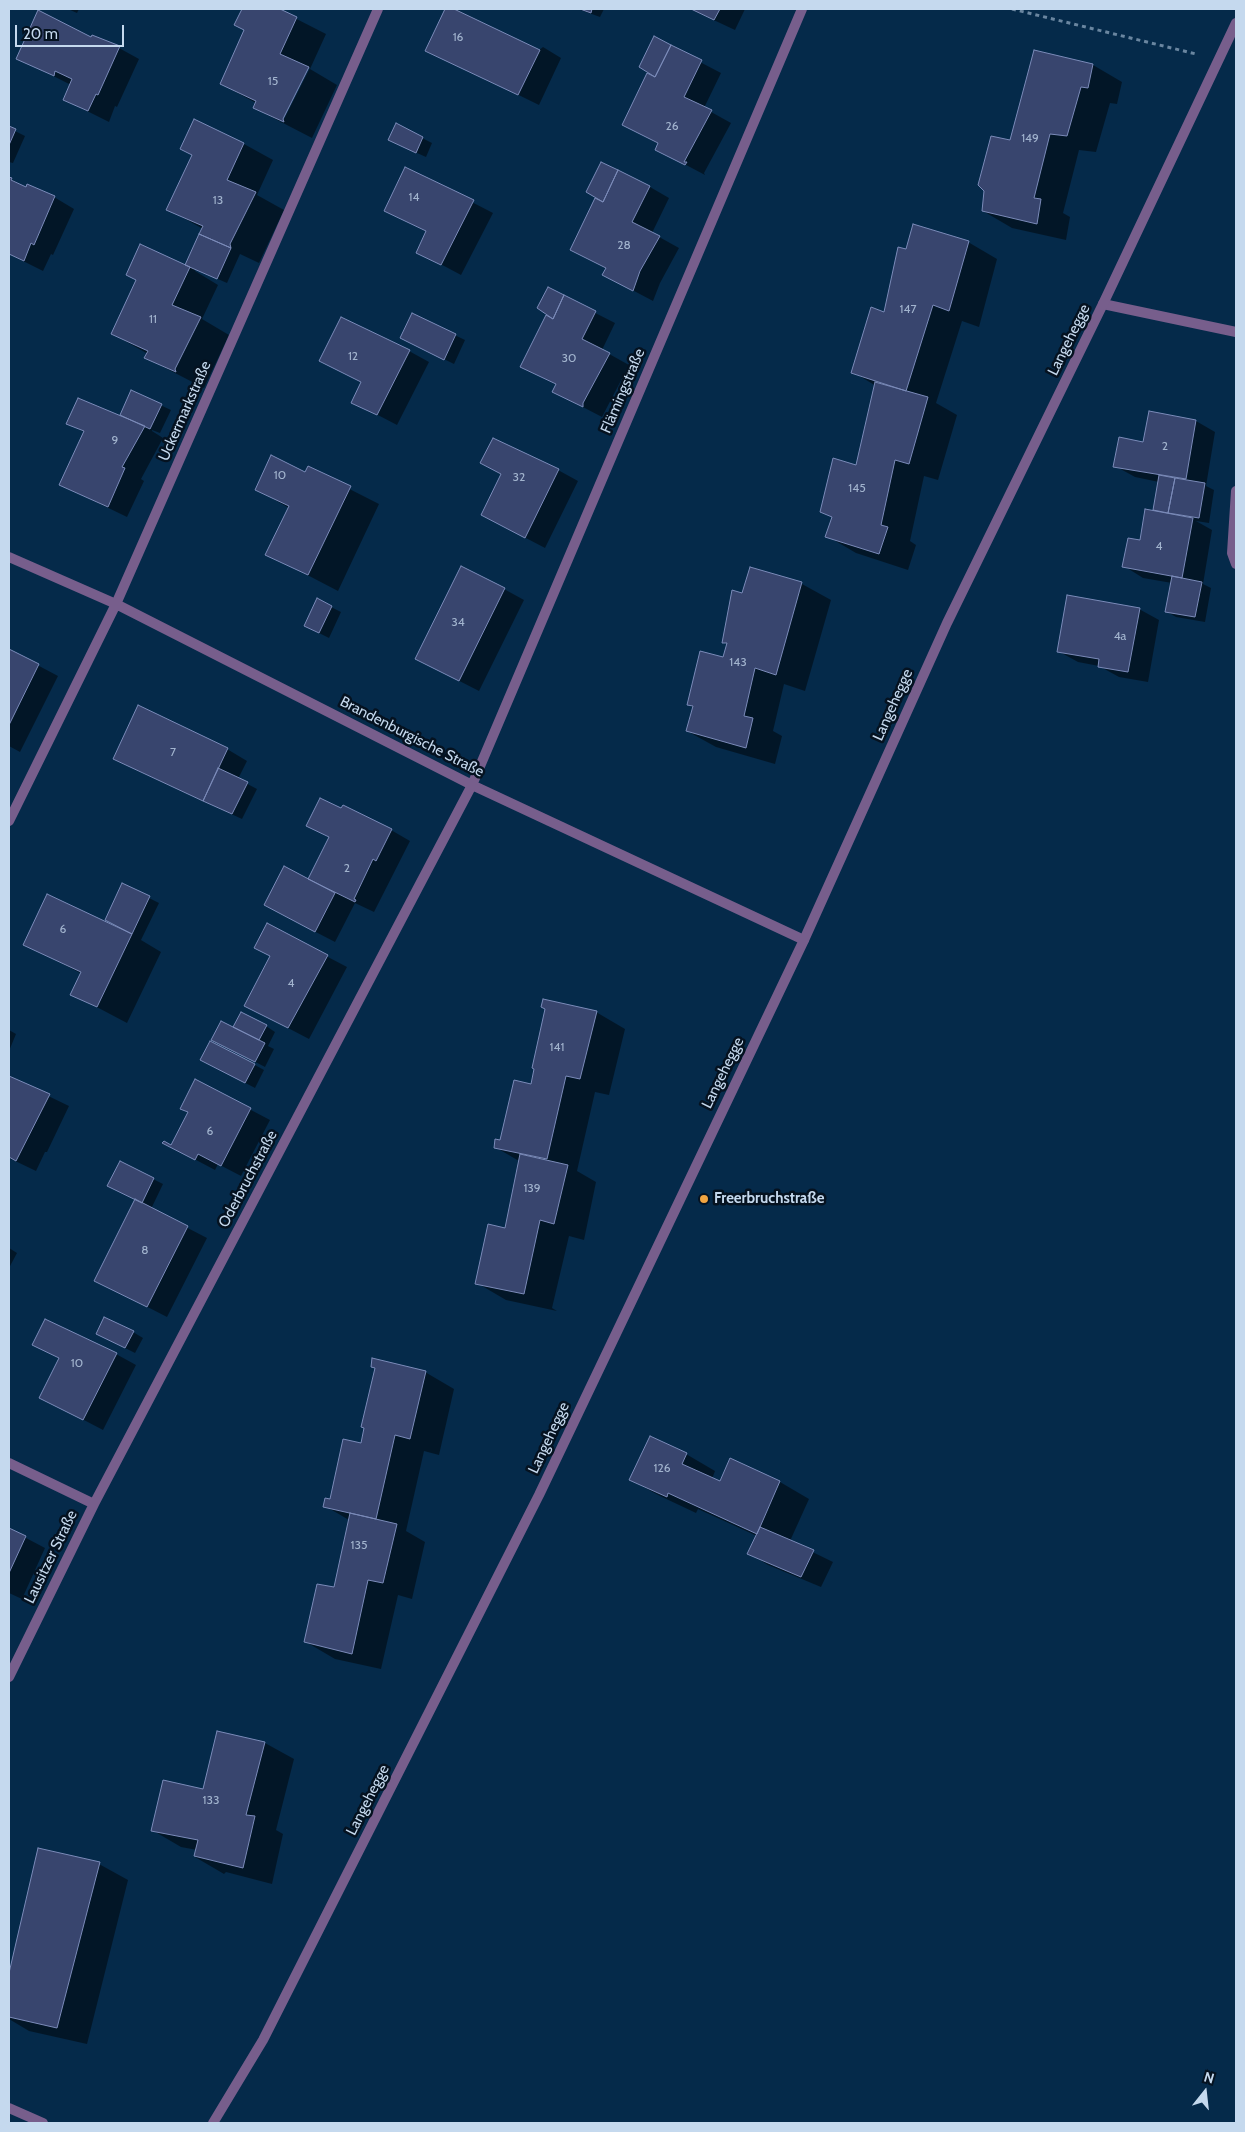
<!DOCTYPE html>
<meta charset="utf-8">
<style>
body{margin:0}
#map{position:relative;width:1245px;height:2132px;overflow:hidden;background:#052a4a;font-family:Cabin,sans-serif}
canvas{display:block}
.frame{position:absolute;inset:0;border:10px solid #c5d9ee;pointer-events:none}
.north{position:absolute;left:1180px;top:2067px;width:50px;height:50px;-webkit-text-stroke:4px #051220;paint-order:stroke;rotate:16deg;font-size:14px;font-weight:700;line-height:20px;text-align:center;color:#c5d9ee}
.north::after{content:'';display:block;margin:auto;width:18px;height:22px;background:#c5d9ee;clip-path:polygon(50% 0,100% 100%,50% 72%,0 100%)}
.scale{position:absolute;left:15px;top:25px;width:109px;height:22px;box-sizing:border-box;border:2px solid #c5d9ee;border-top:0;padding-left:6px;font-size:15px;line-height:18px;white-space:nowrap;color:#c5d9ee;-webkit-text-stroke:4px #051220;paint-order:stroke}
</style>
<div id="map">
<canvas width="1245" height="2132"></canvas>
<div class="frame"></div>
<div class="north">N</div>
<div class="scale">20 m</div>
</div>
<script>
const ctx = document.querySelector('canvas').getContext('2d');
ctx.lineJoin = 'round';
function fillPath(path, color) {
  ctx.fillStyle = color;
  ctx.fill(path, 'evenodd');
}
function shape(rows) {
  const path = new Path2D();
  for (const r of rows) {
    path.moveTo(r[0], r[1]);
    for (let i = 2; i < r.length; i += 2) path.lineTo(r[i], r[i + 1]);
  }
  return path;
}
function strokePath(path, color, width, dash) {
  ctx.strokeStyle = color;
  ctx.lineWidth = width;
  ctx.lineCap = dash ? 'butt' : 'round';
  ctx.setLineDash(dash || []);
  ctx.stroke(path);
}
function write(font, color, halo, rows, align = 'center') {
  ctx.font = font + ' Cabin,sans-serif';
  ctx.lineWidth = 5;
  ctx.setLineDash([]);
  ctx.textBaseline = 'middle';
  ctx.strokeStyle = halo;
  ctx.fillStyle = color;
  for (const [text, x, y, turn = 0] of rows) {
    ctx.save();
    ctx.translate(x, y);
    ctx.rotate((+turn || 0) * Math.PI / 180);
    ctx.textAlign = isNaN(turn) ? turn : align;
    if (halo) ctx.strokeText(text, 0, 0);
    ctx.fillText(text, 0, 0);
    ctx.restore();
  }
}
fillPath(shape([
 [68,9,79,9,77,13],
 [243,9,277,9,326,34,310,69,337,85,312,138,254,108,256,103,221,84,245,30,236,24],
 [307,68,310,68,282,123,280,122],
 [447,9,455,9,538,51,543,47,561,58,539,105,427,50],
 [578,9,604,9,600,17],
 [690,9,745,9,735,30],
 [38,13,92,38,119,48,139,59,117,107,115,106,109,122,65,100,71,85,18,58],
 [654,38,721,73,704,108,731,123,704,173,705,175,656,149,659,144,623,125,660,81],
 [1035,52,1093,65,1122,82,1117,104,1110,103,1096,152,1079,150,1063,213,1070,217,1066,240,1012,228,983,211,1011,142],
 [195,121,244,144,273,160,257,195,284,210,259,263,240,254,227,283,195,269,195,271,218,285,202,319,229,335,204,388,146,358,148,354,113,334,186,267,203,229,168,209,193,155],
 [396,125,432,143,426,157,399,145],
 [9,128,25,136,13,163,9,162],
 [406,168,493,213,461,275,418,252,427,232,386,211],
 [9,178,27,188,54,197,74,209,53,255,51,254,43,271,9,254],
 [650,187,669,198,652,233,679,248,660,283,653,301,604,275,607,269,571,250],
 [968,242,997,259,979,327,962,321,936,403,957,415,938,480,924,476,910,541,916,545,908,570,856,553,827,536,833,518,821,511,857,466,876,386,853,372,885,314,907,250],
 [548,289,615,323,602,350,629,365,602,417,554,392,557,385,522,366,558,323],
 [413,315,465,340,454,364,411,343],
 [409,351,429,362,397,425,353,402,362,383,321,361],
 [132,392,171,410,160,433,152,430,152,431,163,438,141,479,144,481,127,517,61,485,84,432,68,423,96,405,121,417],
 [1196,421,1215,432,1206,486,1214,490,1209,523,1196,521,1212,530,1203,584,1211,588,1205,622,1176,617,1166,611,1172,583,1143,578,1124,566,1160,513,1154,510,1159,482,1135,477,1115,466,1144,443],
 [482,463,558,470,578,481,545,548,482,515,502,475],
 [308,468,379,504,338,591,267,554,289,508,256,489,305,474],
 [751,568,802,584,831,600,805,691,784,684,773,731,782,736,775,764,716,747,687,731,694,708,689,705,724,658,728,645,723,642,743,595],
 [504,589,524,600,479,691,436,669],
 [331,607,341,612,329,638,315,631],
 [1139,609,1159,620,1148,682,1119,677,1099,666,1078,662,1058,651],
 [9,650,58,676,20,752,9,746],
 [227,749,247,761,238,779,257,789,242,819,134,769],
 [308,825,391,830,410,841,374,912,355,903,335,942,285,916,309,881,330,838],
 [123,885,159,903,141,940,161,952,127,1023,72,994,82,974,25,944,115,927],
 [267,925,347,967,309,1039,246,1006,271,956],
 [596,1012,625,1029,609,1095,595,1092,577,1171,596,1182,584,1240,569,1236,552,1308,557,1311,506,1300,477,1283,506,1229,519,1161,495,1147,501,1141,532,1085],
 [266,1026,275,1032,268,1046,274,1049,265,1067,223,1045,234,1029],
 [9,1030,16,1034,9,1051],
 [211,1065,255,1065,264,1070,255,1088],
 [9,1077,69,1106,47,1152,45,1152,36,1171,9,1158],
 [196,1081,270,1120,241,1176,218,1164,215,1170,164,1143,172,1146,189,1112],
 [121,1163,163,1184,151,1209,207,1238,167,1317,95,1280,136,1200],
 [9,1248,17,1253,9,1268],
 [133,1332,143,1338,135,1353,107,1339],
 [33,1344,116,1354,136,1365,103,1430,61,1408,60,1359],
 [372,1366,425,1372,454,1389,439,1455,424,1451,406,1531,425,1542,412,1599,398,1595,381,1669,335,1659,306,1642,335,1589,349,1520,325,1506,331,1501,362,1444,376,1369],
 [686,1454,715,1471,712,1479,720,1483,731,1460,780,1482,809,1499,790,1541,833,1562,821,1587,768,1565,749,1553,757,1536,698,1509,696,1513,660,1496,631,1480],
 [9,1529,45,1548,22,1599,9,1593],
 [265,1743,294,1759,276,1830,283,1834,272,1884,226,1872,224,1874,195,1857,197,1850,181,1847,152,1830],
 [39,1850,99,1864,128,1880,87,2044,29,2031,9,2019,9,1978]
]), '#0007');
const building = shape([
 [242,9,280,9,297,17,280,54,309,67,283,119,284,122,253,108,256,101,220,84,244,30,234,25,242,9],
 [445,9,454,9,540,50,518,95,425,51,445,9],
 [580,9,592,9,591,13,580,9],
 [691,9,720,9,714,20,691,9],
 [38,10,91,37,92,35,120,46,98,95,96,94,88,111,63,100,72,79,55,71,54,76,52,75,16,59,38,10],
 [654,36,671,45,655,77,639,67,654,36],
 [671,45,702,60,684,97,712,110,684,162,687,162,685,165,655,150,658,143,622,125,647,73,655,77,671,45],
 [1034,50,1093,64,1088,88,1081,87,1067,136,1050,134,1034,198,1041,199,1037,224,982,211,984,191,978,185,991,136,1010,140,1034,50],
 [194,119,244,143,227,180,256,192,230,244,231,248,199,234,203,226,166,210,192,155,180,149,194,119],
 [396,123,423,137,416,153,388,140,396,123],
 [9,126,16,129,9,145,9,126],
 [601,162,618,170,603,202,586,192,601,162],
 [405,167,474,200,441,265,416,253,426,231,384,211,405,167],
 [618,170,650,186,632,222,660,236,640,271,633,291,602,275,606,268,570,250,595,198,603,202,618,170],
 [9,177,12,178,11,180,26,187,27,184,55,196,34,245,31,243,24,261,9,254,9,177],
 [913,224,969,241,949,311,933,305,906,391,851,373,871,307,884,312,898,247,906,249,913,224],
 [199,234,231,248,217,279,185,265,199,234],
 [140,244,190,267,172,305,201,317,175,369,176,372,144,358,148,351,111,334,136,280,126,275,140,244],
 [548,287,564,295,553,319,537,308,548,287],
 [564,295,596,311,582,339,610,353,583,403,583,407,552,392,556,384,520,367,546,315,553,319,564,295],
 [412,313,456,334,444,360,400,338,412,313],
 [341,317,410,350,377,415,351,403,361,382,319,361,341,317],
 [875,382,928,397,909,464,895,460,881,525,888,527,879,554,825,537,832,517,820,512,833,458,856,465,875,382],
 [131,390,162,404,150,429,120,415,131,390],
 [78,398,145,426,122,467,125,468,108,507,59,485,84,431,66,424,78,398],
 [1149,411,1196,420,1186,479,1113,467,1119,437,1143,442,1149,411],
 [493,438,559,469,525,538,481,515,501,474,480,463,493,438],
 [271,455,305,472,308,466,351,486,308,575,265,555,289,506,255,490,271,455],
 [1159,475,1175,478,1168,513,1153,510,1159,475],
 [1175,478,1205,483,1199,518,1168,513,1175,478],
 [1145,509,1193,518,1182,578,1122,567,1128,538,1140,540,1145,509],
 [461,566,505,588,459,681,415,659,461,566],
 [750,567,802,582,776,675,755,668,744,716,753,718,746,748,686,731,693,706,687,705,700,651,723,657,727,643,722,643,732,590,742,593,750,567],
 [1172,576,1202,582,1195,617,1165,612,1172,576],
 [1067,595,1140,608,1128,672,1098,667,1099,659,1057,652,1067,595],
 [317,598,332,606,319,633,304,626,317,598],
 [9,649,39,664,9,725,9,649],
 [138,705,228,748,203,801,113,759,138,705],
 [218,768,248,782,232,814,203,801,218,768],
 [320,798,341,808,343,805,392,829,376,861,373,859,354,899,356,900,355,902,308,879,329,837,306,826,320,798],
 [284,866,335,893,315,932,264,905,284,866],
 [122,883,150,896,132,934,105,920,122,883],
 [47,894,132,934,97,1007,70,995,81,972,23,945,47,894],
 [267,923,328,955,288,1028,244,1006,270,956,254,948,267,923],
 [543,999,597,1011,580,1079,566,1076,547,1159,494,1148,495,1139,500,1140,514,1080,531,1084,534,1069,532,1068,545,1009,541,1007,543,999],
 [241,1012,267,1025,259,1040,233,1027,241,1012],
 [221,1021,265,1043,255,1062,211,1040,221,1021],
 [210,1041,255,1064,245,1083,200,1060,210,1041],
 [9,1076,50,1094,16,1161,9,1157,9,1076],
 [195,1079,251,1108,221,1166,198,1154,195,1160,162,1143,164,1141,171,1145,188,1112,180,1109,195,1079],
 [520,1154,568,1165,554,1224,540,1220,524,1294,475,1284,488,1224,505,1228,520,1154],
 [120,1161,154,1178,142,1203,107,1186,120,1161],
 [135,1199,188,1226,147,1307,94,1281,135,1199],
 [104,1317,134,1331,125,1348,96,1334,104,1317],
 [45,1319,117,1353,83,1420,39,1398,59,1358,32,1345,45,1319],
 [372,1358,426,1371,410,1439,395,1435,376,1519,323,1507,325,1498,330,1499,343,1439,361,1443,364,1428,361,1427,375,1368,371,1367,372,1358],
 [650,1436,687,1453,682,1464,720,1481,730,1458,780,1481,757,1534,668,1493,667,1497,629,1480,650,1436],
 [350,1513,397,1524,383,1583,368,1580,352,1654,304,1642,317,1584,334,1587,350,1513],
 [760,1527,814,1550,801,1577,747,1554,760,1527],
 [9,1528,26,1536,9,1573,9,1528],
 [217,1731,265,1742,246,1815,255,1816,243,1868,194,1856,198,1840,151,1831,163,1780,203,1789,217,1731],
 [38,1848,100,1862,57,2028,9,2017,9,1973,38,1848]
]);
fillPath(building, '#38456e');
strokePath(building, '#7b8bb9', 1);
strokePath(shape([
 [1012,9,1196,54]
]), '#6a86a0', 3, [4, 4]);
strokePath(shape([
 [1103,304,1236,332],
 [1236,491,1232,553,1236,564],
 [9,557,116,604,472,785,804,940],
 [9,821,116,604,378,9],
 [9,1463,94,1504,472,785,802,9],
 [9,1677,94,1504],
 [9,2108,43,2123]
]), '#775e8c', 10);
strokePath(shape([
 [213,2123,263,2040,539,1495,804,940,947,623,1103,304,1236,23]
]), '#775e8c', 10);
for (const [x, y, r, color] of [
 [704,1199,5,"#f2a541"]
]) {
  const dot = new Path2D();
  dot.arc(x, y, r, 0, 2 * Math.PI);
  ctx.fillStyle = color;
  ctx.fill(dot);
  strokePath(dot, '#051220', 2);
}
write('12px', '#a2b4ce', null, [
 ["16",458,37],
 ["15",273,81],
 ["26",672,126],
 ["149",1030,138],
 ["14",414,197],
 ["13",218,200],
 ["28",624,245],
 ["147",908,309],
 ["11",153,319],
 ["12",353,356],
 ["30",569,358],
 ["9",115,440],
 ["2",1165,446],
 ["10",280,475],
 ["32",519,477],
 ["145",857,488],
 ["4",1159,546],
 ["34",458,622],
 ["4a",1120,636],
 ["143",738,662],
 ["7",173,752],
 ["2",347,868],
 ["6",63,929],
 ["4",291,983],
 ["141",557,1047],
 ["6",210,1131],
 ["139",532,1188],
 ["8",145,1250],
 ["10",77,1363],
 ["126",662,1468],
 ["135",359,1545],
 ["133",211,1800]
]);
write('15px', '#c5d9ee', '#051220', [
 ["Langehegge",1069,340,-64],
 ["Flämingstraße",623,391,-67],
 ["Uckermarkstraße",185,411,-66],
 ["Langehegge",893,705,-66],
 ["Brandenburgische Straße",412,737,27],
 ["Langehegge",723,1073,-64],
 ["Oderbruchstraße",248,1179,-62],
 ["Langehegge",549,1438,-65],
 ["Lausitzer Straße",51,1557,-64],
 ["Langehegge",368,1800,-63]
]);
write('bold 15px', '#c5d9ee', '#051220', [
 ["Freerbruchstraße",714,1199]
], 'left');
</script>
